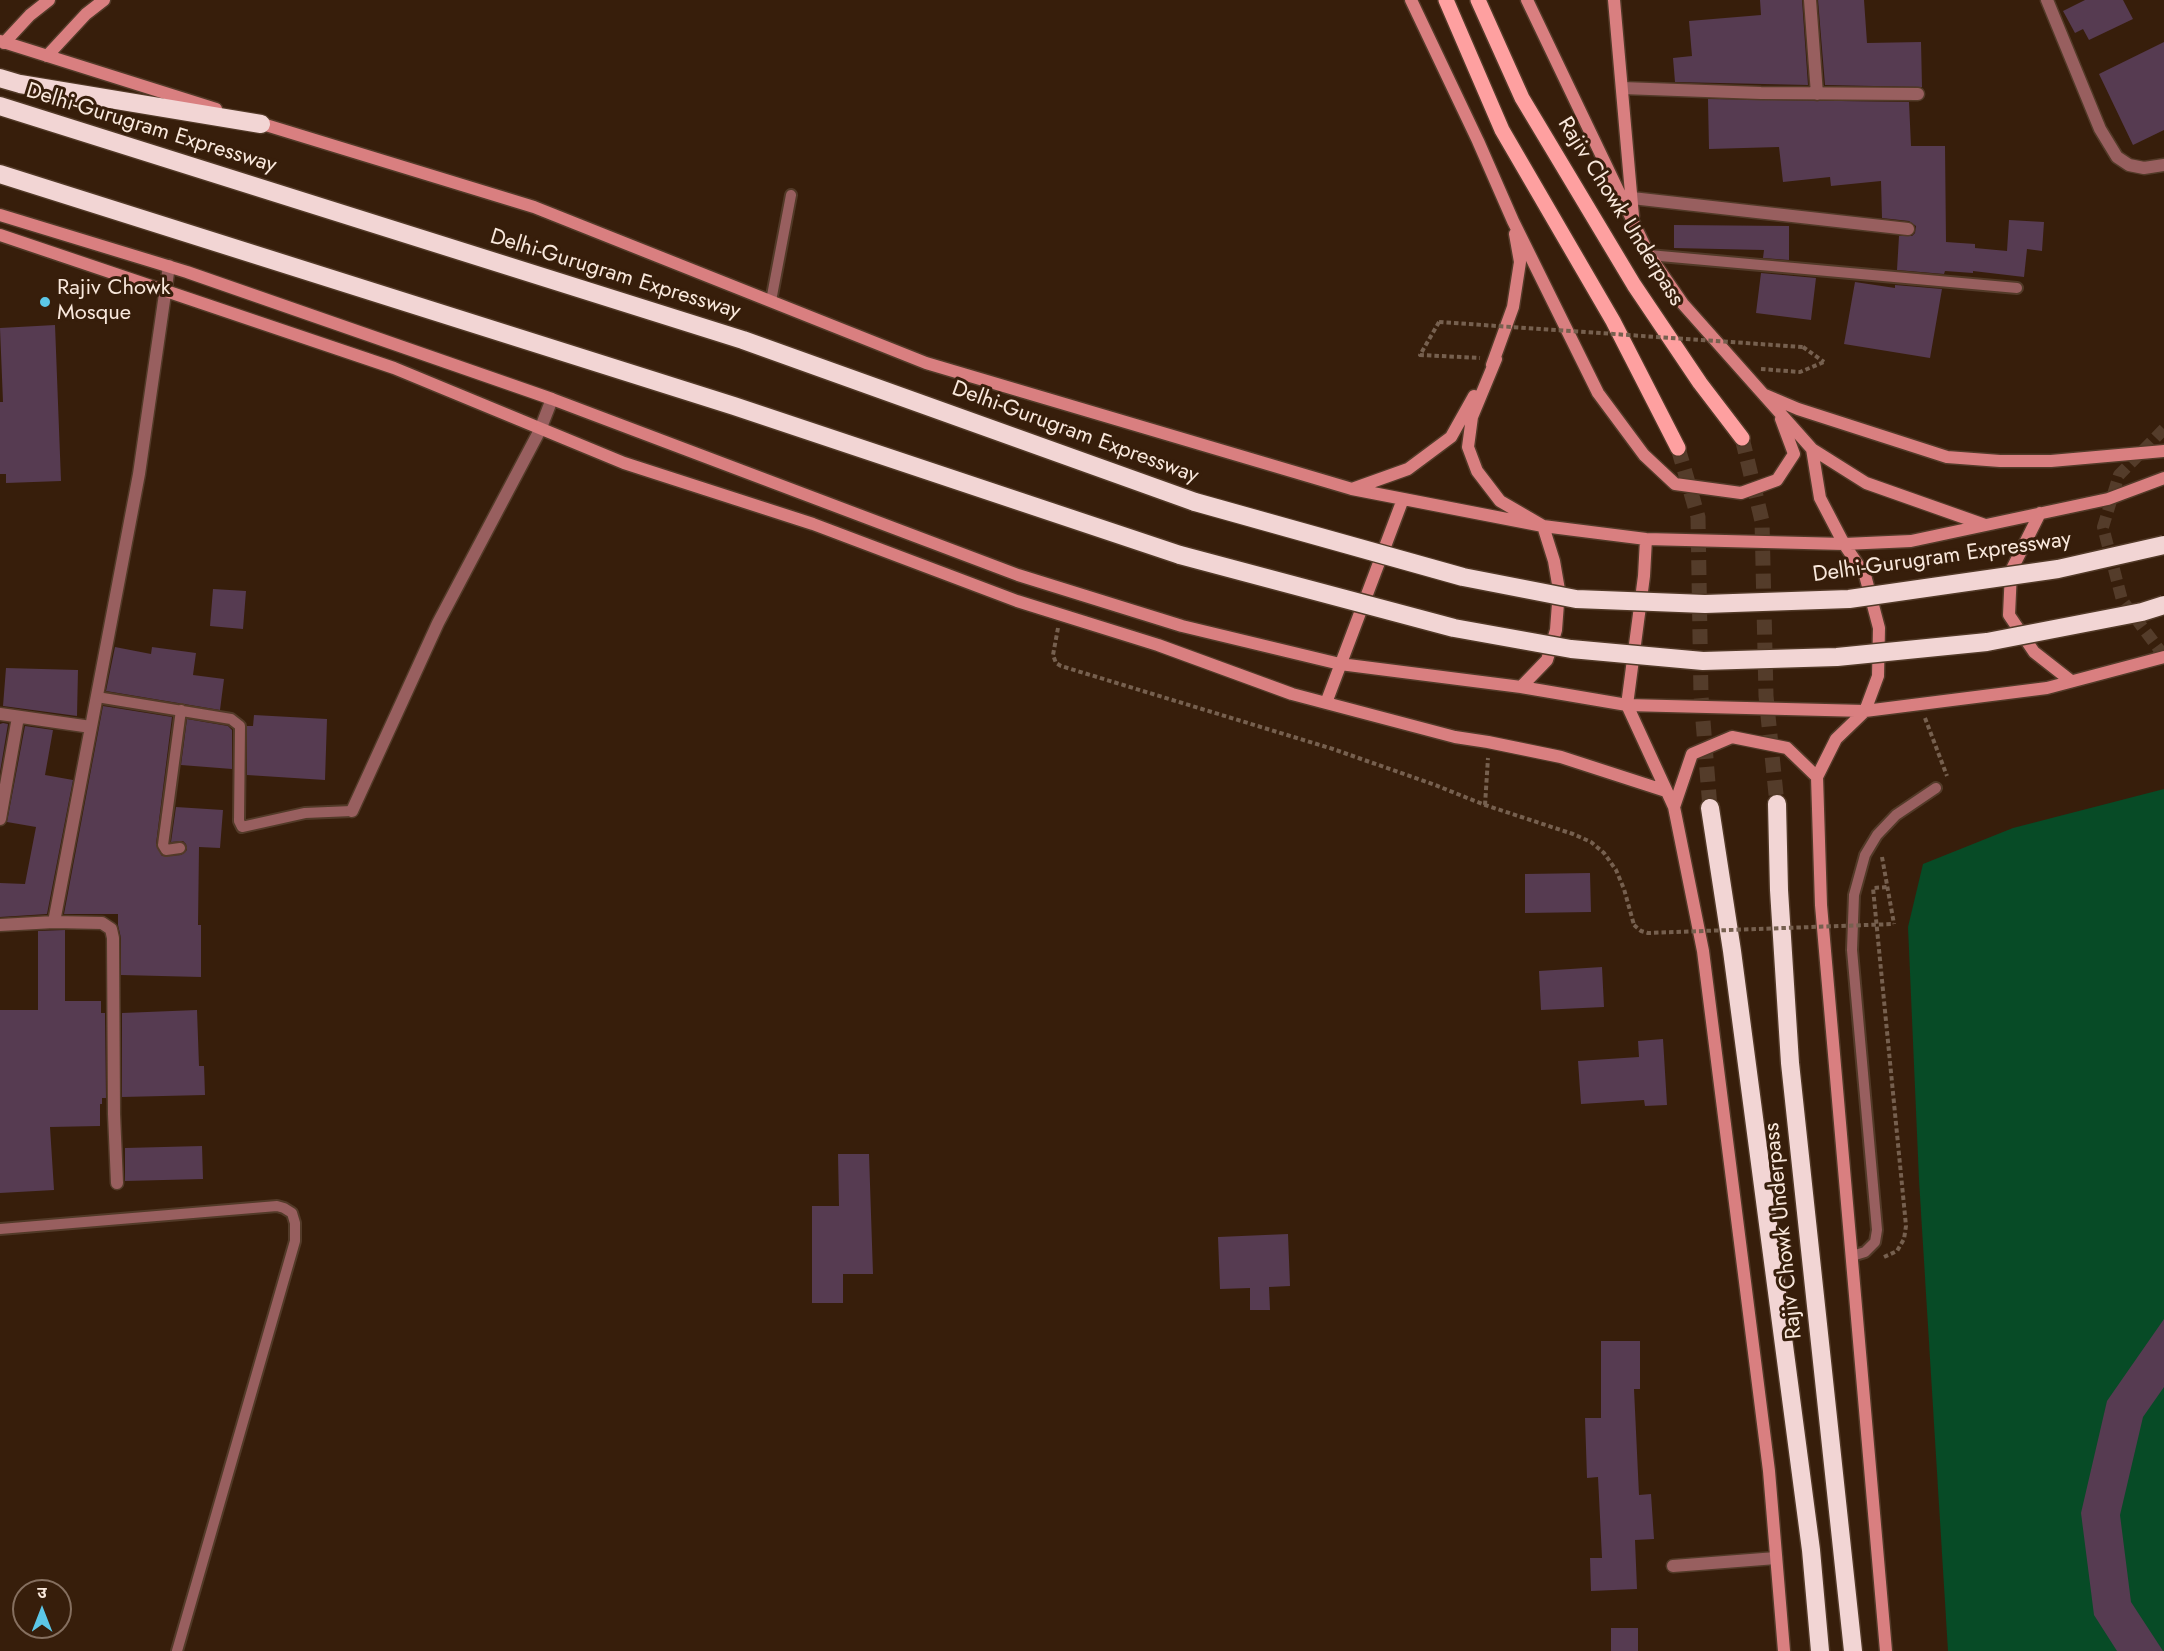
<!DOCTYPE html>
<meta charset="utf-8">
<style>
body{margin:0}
#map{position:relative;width:2164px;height:1651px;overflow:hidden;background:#371e0b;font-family:Jost,"Noto Sans Devanagari",sans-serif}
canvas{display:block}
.north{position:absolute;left:12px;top:1579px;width:60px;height:60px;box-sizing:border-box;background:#371e0b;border:2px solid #856f5f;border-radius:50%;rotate:0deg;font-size:16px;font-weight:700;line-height:24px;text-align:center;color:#f9e8dc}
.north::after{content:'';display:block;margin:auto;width:21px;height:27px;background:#5cc7e7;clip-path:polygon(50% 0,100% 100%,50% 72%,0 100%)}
</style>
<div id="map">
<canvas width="2164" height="1651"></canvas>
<div class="north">उ</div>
</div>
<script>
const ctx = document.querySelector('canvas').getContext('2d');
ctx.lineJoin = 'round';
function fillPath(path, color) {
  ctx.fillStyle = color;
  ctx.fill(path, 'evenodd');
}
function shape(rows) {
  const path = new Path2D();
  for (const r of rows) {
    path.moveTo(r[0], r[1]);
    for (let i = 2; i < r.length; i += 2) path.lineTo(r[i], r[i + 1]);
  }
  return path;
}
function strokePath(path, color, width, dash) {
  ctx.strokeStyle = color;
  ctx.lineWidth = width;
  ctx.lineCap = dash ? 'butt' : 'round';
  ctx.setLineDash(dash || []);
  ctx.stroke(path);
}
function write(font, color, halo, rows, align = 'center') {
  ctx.font = font + ' Jost,sans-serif';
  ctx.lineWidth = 6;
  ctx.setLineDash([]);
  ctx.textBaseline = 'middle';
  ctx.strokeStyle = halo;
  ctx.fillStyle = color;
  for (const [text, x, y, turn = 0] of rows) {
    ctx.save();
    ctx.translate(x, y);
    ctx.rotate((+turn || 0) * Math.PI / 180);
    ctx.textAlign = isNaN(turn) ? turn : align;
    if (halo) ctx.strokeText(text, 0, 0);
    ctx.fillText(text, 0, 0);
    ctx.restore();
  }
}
fillPath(shape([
 [2164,789,2164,1651,1948,1651,1919,1180,1908,927,1923,864,2013,828]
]), '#074b26');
fillPath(shape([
 [1760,0,1802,0,1808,85,1675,82,1673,58,1692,56,1689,21,1761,15],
 [1818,0,1864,0,1867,43,1921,42,1922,87,1825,85],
 [2085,0,2123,0,2133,19,2089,40,2083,29,2075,33,2063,11],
 [2164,42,2164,130,2133,145,2099,74],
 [1708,99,1909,102,1911,146,1945,146,1946,242,1975,244,1975,248,2007,251,2009,220,2044,222,2042,251,2027,249,2024,277,1973,271,1973,273,1945,271,1944,274,1897,270,1899,236,1912,236,1915,233,1916,226,1909,221,1882,218,1881,181,1831,186,1830,177,1783,182,1779,147,1709,149],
 [1674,225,1789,226,1789,260,1763,258,1764,250,1674,248],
 [1761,273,1816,278,1811,320,1756,313],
 [1855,282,1895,288,1895,285,1942,289,1930,358,1844,344],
 [55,325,61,481,6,483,6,474,0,474,0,402,3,402,0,328],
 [213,589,246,591,243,629,210,626],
 [115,647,151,654,152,647,196,653,193,675,224,679,220,710,106,691],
 [6,668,78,670,77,716,3,706],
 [103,706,172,717,156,844,162,856,181,855,187,850,186,844,183,841,171,842,176,807,223,810,220,848,199,847,198,925,201,925,201,977,121,975,121,938,118,925,118,914,64,914],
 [254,715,327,719,325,780,247,775,247,726,253,726],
 [187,719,228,726,232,730,232,769,181,765],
 [3,723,8,724,0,772,0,724],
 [25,726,53,730,45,775,73,780,47,914,0,917,0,883,25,884,36,827,7,822],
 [1590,873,1591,912,1525,913,1525,874],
 [65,930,65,1001,101,1001,101,1013,105,1013,106,1098,102,1098,102,1104,100,1104,100,1126,50,1127,54,1190,0,1193,0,1010,38,1010,38,931],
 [1602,967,1604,1007,1541,1010,1539,971],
 [197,1010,199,1066,204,1066,205,1095,122,1097,122,1013],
 [1663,1039,1667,1105,1645,1106,1644,1100,1581,1104,1578,1061,1639,1057,1638,1041],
 [202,1146,203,1179,125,1181,125,1148],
 [838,1154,869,1154,873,1274,843,1274,843,1303,812,1303,812,1206,839,1206],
 [1288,1234,1290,1286,1269,1287,1270,1310,1250,1310,1250,1288,1220,1289,1218,1237],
 [2164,1319,2164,1387,2143,1417,2120,1515,2131,1602,2163,1651,2117,1651,2094,1615,2081,1513,2107,1401],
 [1601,1341,1640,1341,1640,1389,1634,1389,1639,1495,1651,1494,1654,1539,1635,1540,1637,1589,1591,1591,1590,1558,1602,1558,1598,1477,1587,1478,1585,1418,1601,1418],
 [1611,1628,1638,1628,1638,1651,1611,1651]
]), '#563b51');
strokePath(shape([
 [2164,429,2119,475,2103,527,2122,600,2164,656]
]), '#543c2a', 12, [12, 6]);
strokePath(shape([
 [1742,438,1762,521,1766,696,1777,804],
 [1678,448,1698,517,1701,696,1710,808]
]), '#543c2a', 15, [15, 8]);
const lane = shape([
 [1649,255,2017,288],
 [771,301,791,195],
 [97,697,231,719,240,726,239,821,242,827,305,813,352,811],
 [180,848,166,850,163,845,181,710],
 [0,1229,277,1206,284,1208,292,1213,295,1223,295,1241,177,1651],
 [1852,1256,1865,1252,1875,1242,1877,1230,1852,950,1854,895,1865,855,1877,835,1896,815,1936,788]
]);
const street = shape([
 [1810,0,1817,94],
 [2047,0,2100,129,2117,157,2129,165,2144,168,2164,165],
 [1622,88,1761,93,1918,94],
 [1632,198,1908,229],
 [0,714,91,727],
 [352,811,438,623,540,430,552,399],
 [0,819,18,717],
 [54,922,139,474,169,266],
 [0,925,54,922,102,923,111,929,113,938,114,1114,117,1183],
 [1673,1566,1776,1558]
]);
const secondary = shape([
 [1411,0,1478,141,1513,221,1598,393,1644,455,1675,484,1741,493,1777,480,1794,454,1781,419],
 [1527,0,1649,255,1683,304,1812,449,1820,498,1844,544,1865,575,1879,628,1878,676,1865,711,1836,739,1817,777,1821,905,1886,1651],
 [1614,0,1633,216],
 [0,41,216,109],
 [4,43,30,15,49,0],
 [47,56,86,14,104,0],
 [256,122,534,207,926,363,1352,489,1543,526,1646,539,1844,544,1911,541,2108,499,2164,478],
 [0,215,187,272,552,399,1018,575,1182,626,1340,664,1521,687,1627,705,1865,711,2047,688,2164,657],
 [0,235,394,368,624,463,813,524,1017,601,1158,645,1292,694,1455,737,1488,742,1561,757,1666,791],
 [1496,359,1472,417,1468,447,1477,471,1500,501,1543,526,1554,561,1559,590,1556,630,1547,660,1521,687],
 [1492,365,1513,307,1520,262,1515,234],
 [1765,395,1798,409,1947,457,2000,461,2051,461,2164,451],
 [1812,449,1866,483,1985,525],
 [1352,489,1408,469,1451,437,1474,396],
 [2040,513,2011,571,2009,615,2034,652,2071,681],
 [1646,539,1644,576,1627,705,1674,807,1703,951,1769,1471,1784,1651],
 [1326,703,1403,499],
 [1674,807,1692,754,1732,737,1787,748,1817,777]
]);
const primary = shape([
 [1446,0,1502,130,1613,321,1678,448],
 [1478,0,1522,98,1634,285,1700,383,1742,438]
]);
const highway = shape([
 [0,78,20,84,261,124],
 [0,106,743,340,1195,502],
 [0,174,734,406,1180,555],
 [1777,804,1779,890,1790,1063,1853,1651],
 [1710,808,1732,951,1811,1550,1820,1651]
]);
strokePath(lane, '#523a28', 14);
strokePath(street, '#523a28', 15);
strokePath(secondary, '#523a28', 15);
strokePath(primary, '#523a28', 18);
strokePath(highway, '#523a28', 21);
strokePath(shape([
 [1439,322,1420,355,1480,358],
 [1803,347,1824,362],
 [1761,369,1800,372,1824,362],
 [1058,628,1053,655,1056,663,1061,666,1333,749,1435,785,1485,805,1573,834,1591,842,1604,853,1616,870,1624,889,1634,925],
 [1925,718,1947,776],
 [1485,805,1488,758],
 [1882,857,1894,924],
 [1884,1257,1897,1251,1904,1239,1906,1226,1873,888,1888,887]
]), '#76604f', 4, [4.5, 3]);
strokePath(lane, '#985f5f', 10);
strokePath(street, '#985f5f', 12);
strokePath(secondary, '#d97f80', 12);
strokePath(primary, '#fea0a0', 15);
strokePath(highway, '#f2d5d4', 18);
const highwayBridge = shape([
 [1195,502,1463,577,1576,599,1705,604,1849,599,2058,569,2164,545],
 [1180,555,1454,628,1571,649,1703,661,1837,657,1987,642,2142,612,2164,605]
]);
strokePath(highwayBridge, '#523a28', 21, []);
strokePath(shape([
 [1439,322,1803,347],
 [1634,925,1641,931,1648,933,1894,924]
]), '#76604f', 4, [4.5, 3]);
strokePath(highwayBridge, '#f2d5d4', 18);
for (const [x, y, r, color] of [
 [45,302,6,"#5cc7e7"]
]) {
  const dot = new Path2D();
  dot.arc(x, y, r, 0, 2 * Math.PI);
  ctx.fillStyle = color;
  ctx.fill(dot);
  strokePath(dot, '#371e0b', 2);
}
write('22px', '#f9e8dc', '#371e0b', [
 ["Delhi-Gurugram Expressway",151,129,17],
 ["Rajiv Chowk Underpass",1620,212,58],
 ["Delhi-Gurugram Expressway",615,275,17],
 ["Delhi-Gurugram Expressway",1075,433,20],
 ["Delhi-Gurugram Expressway",1942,558,-8],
 ["Rajiv Chowk Underpass",1784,1231,-96]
]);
write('22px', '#f9e8dc', '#371e0b', [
 ["Rajiv Chowk",57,289],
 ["Mosque",57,314]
], 'left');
</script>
